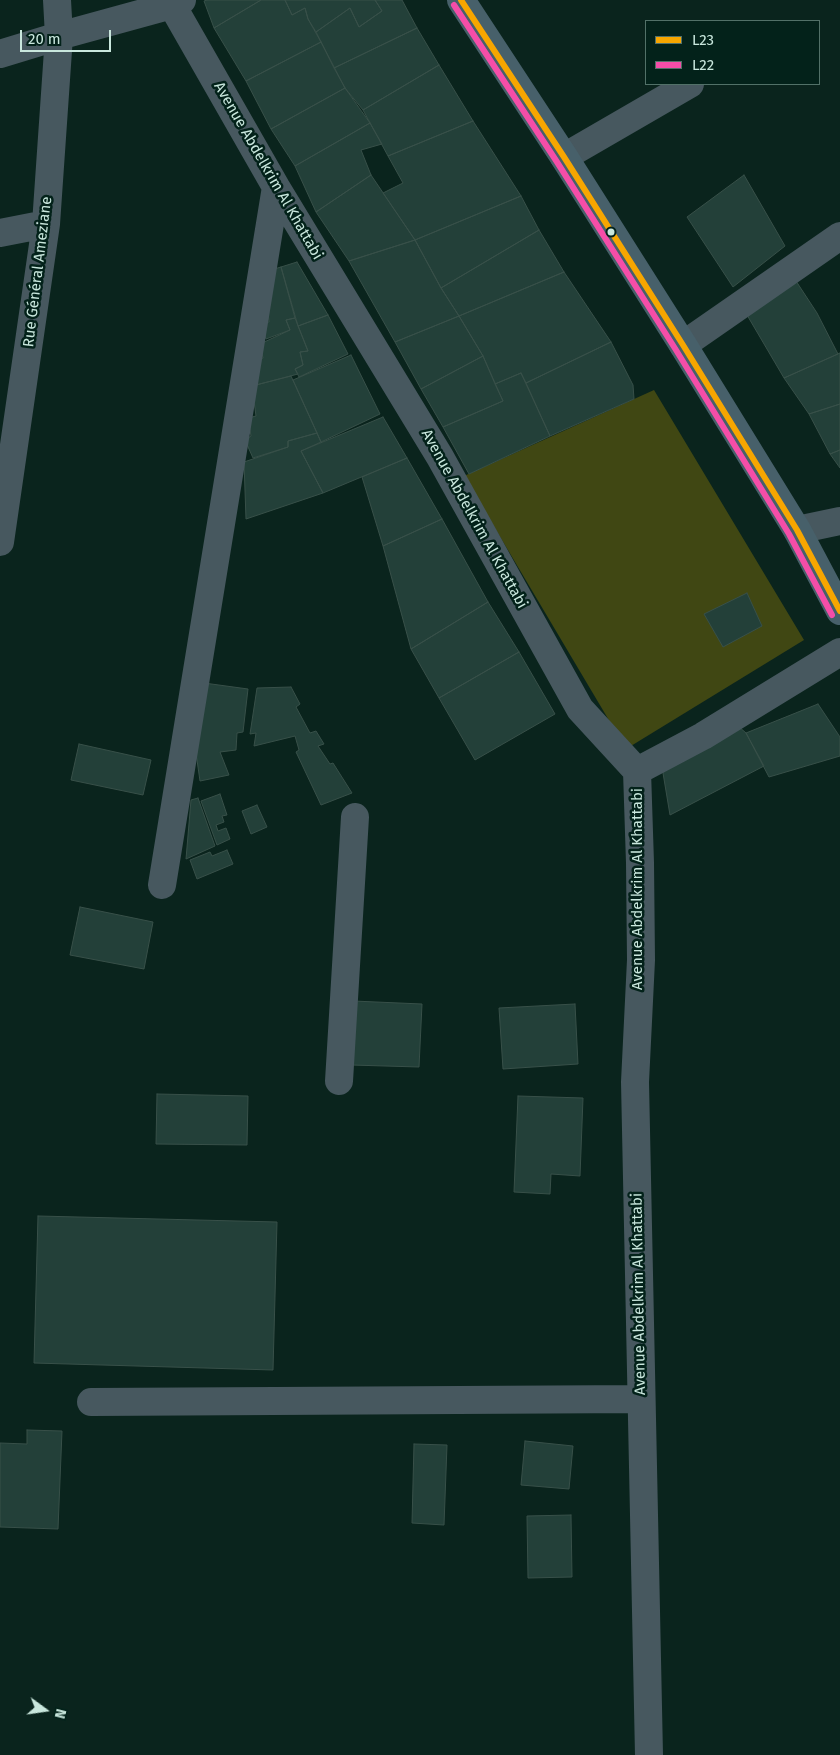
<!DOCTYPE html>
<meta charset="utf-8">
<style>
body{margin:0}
#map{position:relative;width:840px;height:1755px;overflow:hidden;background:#0a241d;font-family:"Fira Sans",sans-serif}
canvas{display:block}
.legend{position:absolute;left:645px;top:20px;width:175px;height:65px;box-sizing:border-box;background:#03221a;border:1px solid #527168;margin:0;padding:6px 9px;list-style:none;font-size:15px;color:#c9e7dd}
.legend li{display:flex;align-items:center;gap:10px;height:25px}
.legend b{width:25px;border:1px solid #527168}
.north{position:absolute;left:20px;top:1685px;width:50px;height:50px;-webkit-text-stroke:4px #03221a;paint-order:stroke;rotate:104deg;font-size:14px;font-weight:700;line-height:20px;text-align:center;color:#c9e7dd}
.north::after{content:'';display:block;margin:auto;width:18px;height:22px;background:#c9e7dd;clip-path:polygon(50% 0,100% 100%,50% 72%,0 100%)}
.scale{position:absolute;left:20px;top:30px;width:91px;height:22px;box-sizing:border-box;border:2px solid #c9e7dd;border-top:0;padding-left:6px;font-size:15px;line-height:18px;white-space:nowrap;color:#c9e7dd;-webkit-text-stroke:4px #03221a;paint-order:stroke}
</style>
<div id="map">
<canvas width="840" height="1755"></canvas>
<ul class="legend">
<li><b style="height:6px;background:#f7a600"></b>L23</li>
<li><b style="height:6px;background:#f54da8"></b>L22</li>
</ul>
<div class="north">N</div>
<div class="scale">20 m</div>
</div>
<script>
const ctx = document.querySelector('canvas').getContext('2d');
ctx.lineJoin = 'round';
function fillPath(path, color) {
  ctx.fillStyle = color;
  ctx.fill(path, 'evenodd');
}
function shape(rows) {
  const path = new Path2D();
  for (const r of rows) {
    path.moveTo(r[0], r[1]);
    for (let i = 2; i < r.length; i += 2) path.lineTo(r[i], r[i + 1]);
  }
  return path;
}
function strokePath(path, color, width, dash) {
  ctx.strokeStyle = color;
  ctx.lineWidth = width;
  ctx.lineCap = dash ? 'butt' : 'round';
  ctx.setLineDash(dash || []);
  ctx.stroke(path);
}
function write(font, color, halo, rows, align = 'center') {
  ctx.font = font + ' "Fira Sans",sans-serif';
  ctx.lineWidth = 5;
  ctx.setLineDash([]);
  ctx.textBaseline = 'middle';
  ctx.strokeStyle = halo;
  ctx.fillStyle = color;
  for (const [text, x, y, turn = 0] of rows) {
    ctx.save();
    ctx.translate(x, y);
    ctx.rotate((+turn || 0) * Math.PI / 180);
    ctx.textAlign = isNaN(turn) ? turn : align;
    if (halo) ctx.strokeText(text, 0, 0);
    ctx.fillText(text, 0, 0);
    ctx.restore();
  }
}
fillPath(shape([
 [654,390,804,640,626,749,464,476]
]), '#404713');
const building = shape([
 [207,0,261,0,214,28,204,1,207,0],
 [261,0,285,0,292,15,305,8,308,19,321,42,246,81,214,28,261,0],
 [285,0,375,0,382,11,359,27,350,8,316,32,308,19,305,8,292,15,285,0],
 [375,0,402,0,417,28,334,68,316,32,350,8,359,27,382,11,375,0],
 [417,28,439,65,363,110,345,88,334,68,417,28],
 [321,42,345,88,271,129,246,81,321,42],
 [439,65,473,121,388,156,363,110,439,65],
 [345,88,370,123,295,166,271,129,345,88],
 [473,121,521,196,415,240,383,193,403,183,388,156,473,121],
 [370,123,382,144,361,150,371,175,316,212,295,166,370,123],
 [371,175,415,240,349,261,316,212,371,175],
 [744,175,785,246,733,287,687,217,744,175],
 [521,196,539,230,441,288,415,240,521,196],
 [539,230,564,272,459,316,441,288,539,230],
 [415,240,441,288,459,316,395,342,349,261,415,240],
 [297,262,328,315,298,326,281,267,297,262],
 [281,267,295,318,286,320,290,330,266,339,261,323,269,322,264,272,281,267],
 [564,272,611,342,526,383,521,373,495,384,483,356,459,316,564,272],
 [796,281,817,313,838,354,784,378,747,315,796,281],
 [328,315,348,354,299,377,295,369,303,365,300,352,308,351,298,326,328,315],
 [459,316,483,356,421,389,395,342,459,316],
 [295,318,308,351,300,352,303,365,295,369,298,374,256,385,255,360,263,358,260,344,290,330,286,320,295,318],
 [611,342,633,385,634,399,550,436,526,383,611,342],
 [840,353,840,404,809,414,784,378,840,353],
 [351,355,380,414,321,442,293,380,351,355],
 [483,356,503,401,443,427,421,389,483,356],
 [521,373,550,436,469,474,443,427,503,401,495,384,521,373],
 [291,376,317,433,288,441,288,447,253,458,245,440,251,436,248,418,256,416,252,386,291,376],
 [840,404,840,450,830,454,809,414,840,404],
 [383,417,407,458,323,493,301,451,383,417],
 [317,433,321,442,301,451,323,493,246,519,244,462,288,447,288,441,317,433],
 [840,450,840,468,830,454,840,450],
 [407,458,442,519,383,546,362,477,407,458],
 [442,519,488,602,411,649,383,546,442,519],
 [747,593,762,626,723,647,704,614,747,593],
 [488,602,519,652,439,698,411,649,488,602],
 [519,652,555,714,475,760,439,698,519,652],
 [204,683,248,689,243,732,237,733,236,750,220,752,229,775,200,781,196,753,204,683],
 [291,687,300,704,296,707,310,733,316,731,324,744,318,746,330,764,333,763,352,793,321,805,296,752,299,750,295,736,254,746,256,733,250,734,257,688,291,687],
 [818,704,840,737,840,756,769,777,746,733,818,704],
 [738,726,746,733,764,766,670,815,662,767,738,726],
 [79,744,151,760,143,795,71,780,79,744],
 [220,794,227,815,222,816,224,822,216,825,218,831,226,828,230,839,217,845,201,801,220,794],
 [198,798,215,846,186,859,191,800,198,798],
 [257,805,267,827,251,834,242,811,257,805],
 [227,850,233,864,197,879,190,860,210,852,212,856,227,850],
 [80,907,153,922,144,969,70,955,80,907],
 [353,1001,422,1004,419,1067,351,1065,353,1001],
 [575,1004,578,1064,503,1069,499,1008,575,1004],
 [157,1094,248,1096,247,1145,156,1144,157,1094],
 [518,1096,583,1098,580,1176,551,1174,550,1194,514,1192,518,1096],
 [38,1216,277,1222,273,1370,34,1363,38,1216],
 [27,1430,62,1431,58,1529,0,1527,0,1443,27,1444,27,1430],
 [525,1441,573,1446,569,1489,521,1485,525,1441],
 [414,1444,447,1445,444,1525,412,1523,414,1444],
 [571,1515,572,1577,528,1578,527,1516,571,1515]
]);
fillPath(building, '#234039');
strokePath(building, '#385049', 1);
strokePath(shape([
 [172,5,276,187,440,457,580,709,637,771,640,863,641,960,635,1082,649,1755],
 [0,54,59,36,172,5,182,0],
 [564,157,690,84],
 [0,233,46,224],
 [683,345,840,236],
 [797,530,840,521],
 [0,542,46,224,59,36,57,0],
 [637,771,703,736,840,652],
 [162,885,276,187],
 [339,1081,355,817],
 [91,1402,641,1399]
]), '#47585f', 28);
strokePath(shape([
 [461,0,564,157,683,345,797,530,840,611]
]), '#47606a', 28);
strokePath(shape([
 [461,0,564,157,683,345,797,530,840,611]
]), '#f7a600', 6);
strokePath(shape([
 [454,5,557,162,676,350,789,534,832,615]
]), '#f54da8', 6);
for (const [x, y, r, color] of [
 [611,232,4.5,"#c9e7dd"]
]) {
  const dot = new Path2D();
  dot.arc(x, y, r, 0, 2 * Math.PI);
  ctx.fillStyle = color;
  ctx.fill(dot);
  strokePath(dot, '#03221a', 2);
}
write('15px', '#c9e7dd', '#03221a', [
 ["Avenue Abdelkrim Al Khattabi",268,171,60],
 ["Rue Général Ameziane",38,272,-83],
 ["Avenue Abdelkrim Al Khattabi",474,519,61],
 ["Avenue Abdelkrim Al Khattabi",638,889,-90],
 ["Avenue Abdelkrim Al Khattabi",639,1294,-91]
]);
</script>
